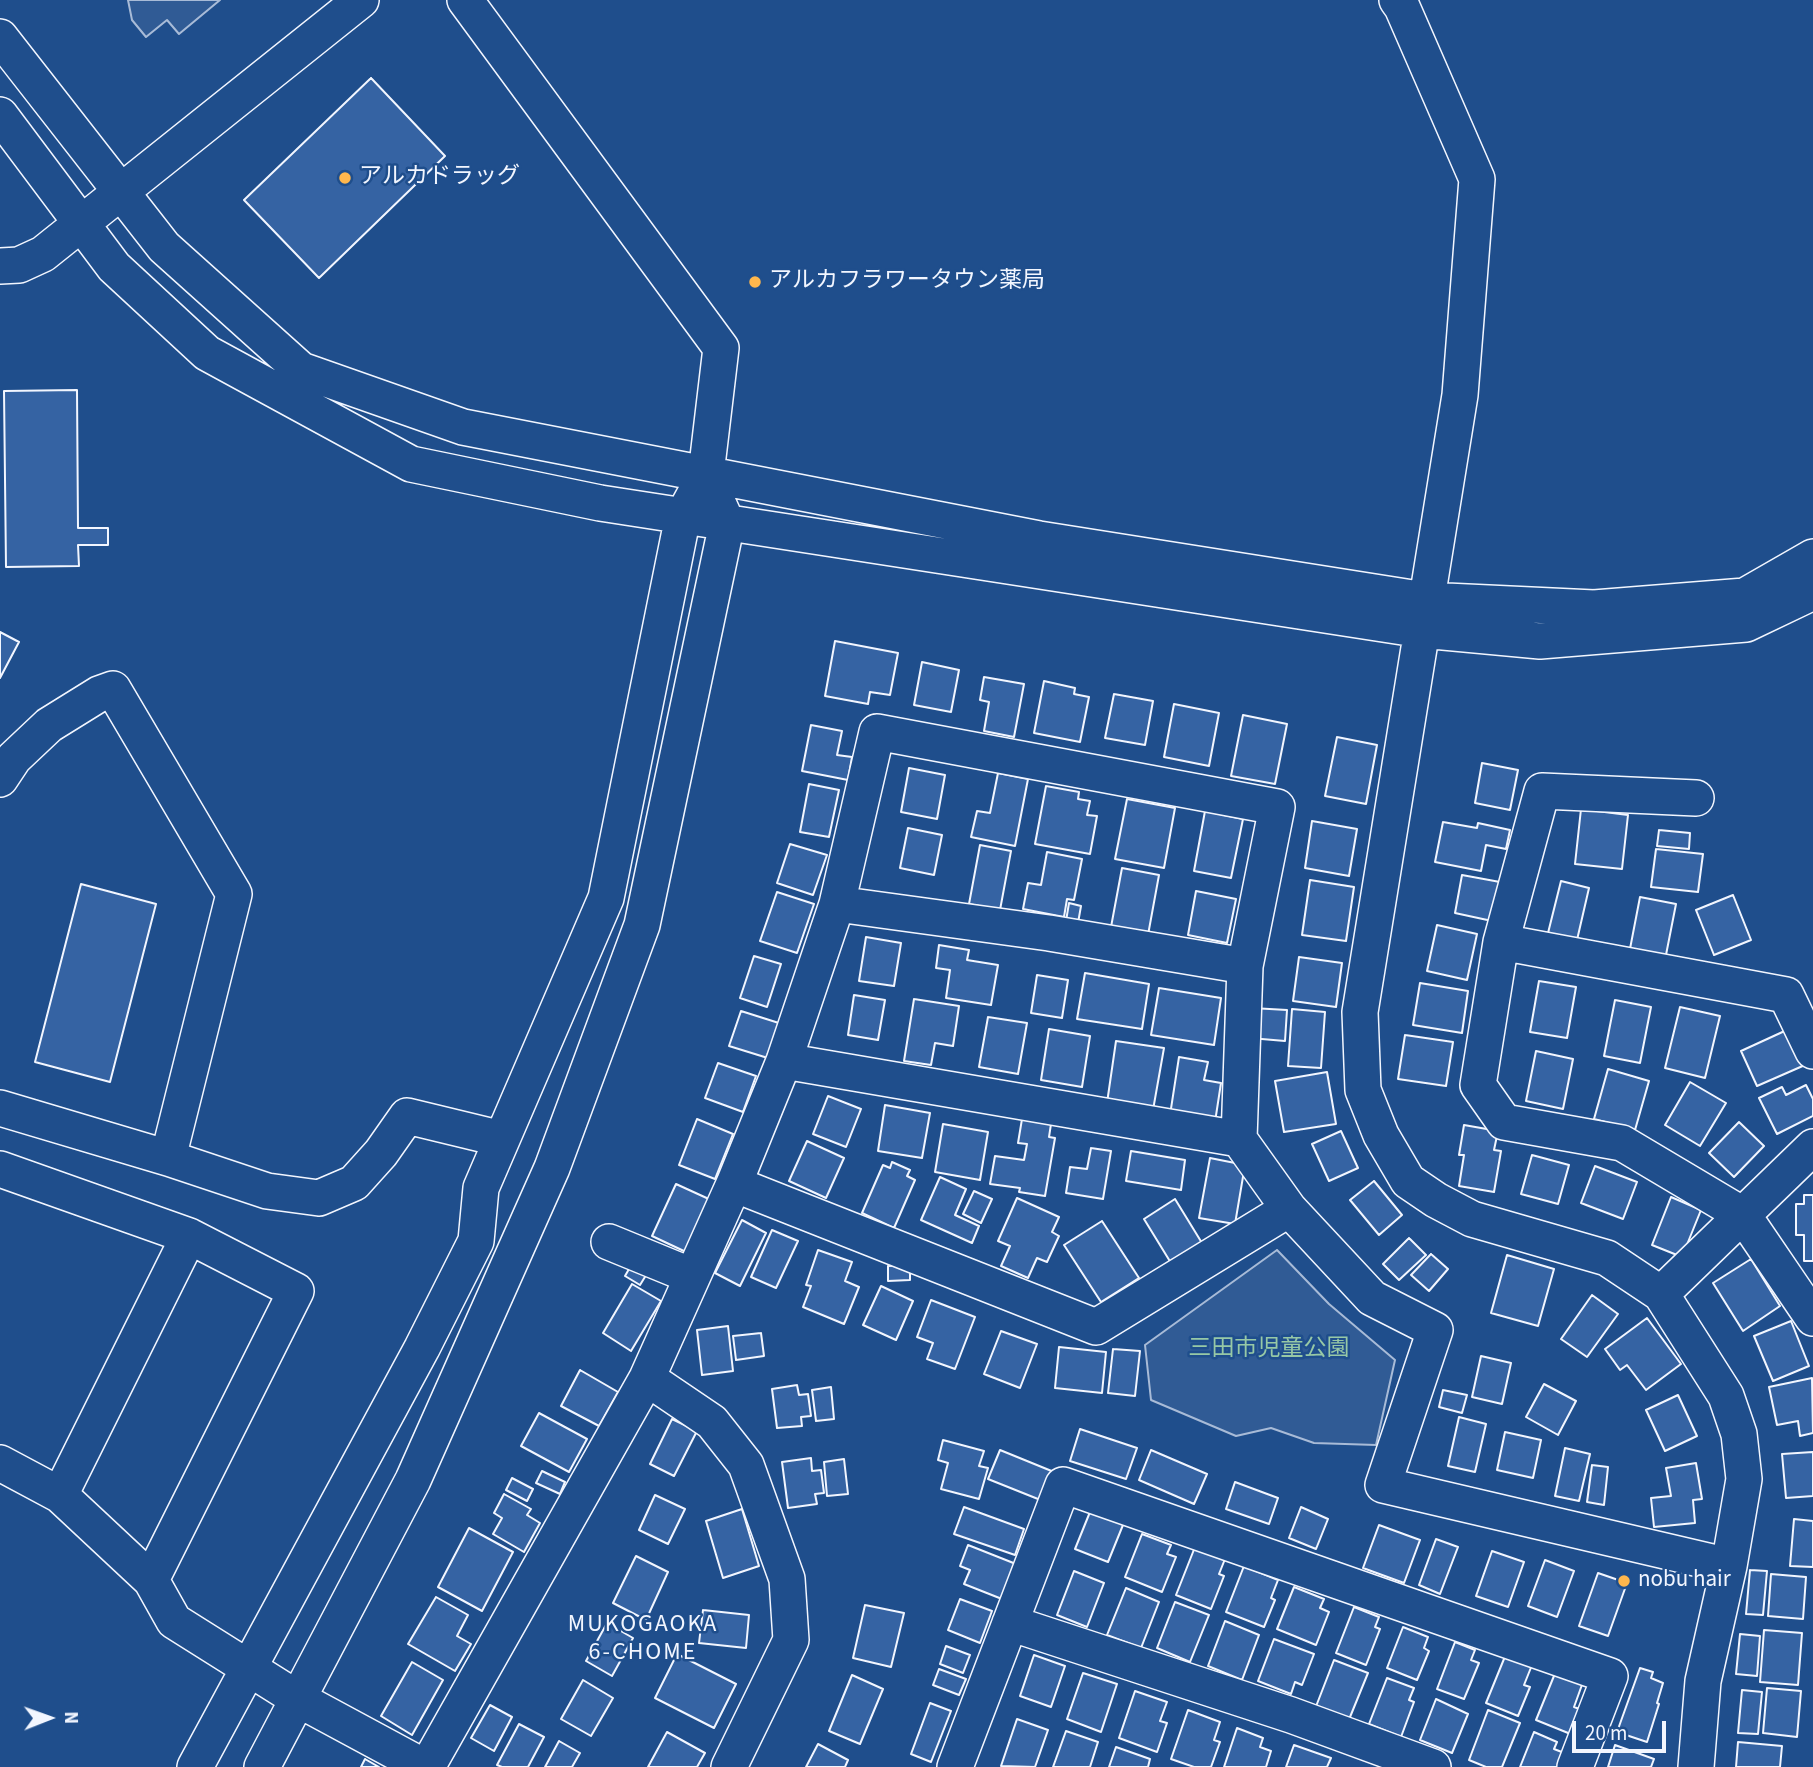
<!DOCTYPE html>
<meta charset="utf-8">
<style>
body{margin:0}
#map{position:relative;width:1813px;height:1767px;overflow:hidden;background:#1f4e8c;font-family:"Source Sans 3",sans-serif}
canvas{display:block}
.north{position:absolute;left:14px;top:1683px;width:70px;height:70px;-webkit-text-stroke:5px #1f4e8c;paint-order:stroke;rotate:89deg;font-size:19px;font-weight:700;line-height:28px;text-align:center;color:#f2f6ff}
.north::after{content:'';display:block;margin:auto;width:24px;height:32px;background:#f2f6ff;clip-path:polygon(50% 0,100% 100%,50% 72%,0 100%)}
.scale{position:absolute;left:1572px;top:1721px;width:94px;height:32px;box-sizing:border-box;border:4px solid #f2f6ff;border-top:0;padding-left:9px;font-size:21px;line-height:24px;white-space:nowrap;color:#f2f6ff;-webkit-text-stroke:5px #1f4e8c;paint-order:stroke}
</style>
<div id="map">
<canvas width="1813" height="1767"></canvas>
<div class="north">N</div>
<div class="scale">20 m</div>
</div>
<script>
const ctx = document.querySelector('canvas').getContext('2d');
ctx.lineJoin = 'round';
function fillPath(path, color) {
  ctx.fillStyle = color;
  ctx.fill(path, 'evenodd');
}
function shape(rows) {
  const path = new Path2D();
  for (const r of rows) {
    path.moveTo(r[0], r[1]);
    for (let i = 2; i < r.length; i += 2) path.lineTo(r[i], r[i + 1]);
  }
  return path;
}
function strokePath(path, color, width, dash) {
  ctx.strokeStyle = color;
  ctx.lineWidth = width;
  ctx.lineCap = dash ? 'butt' : 'round';
  ctx.setLineDash(dash || []);
  ctx.stroke(path);
}
function write(font, color, halo, rows, align = 'center') {
  ctx.font = font + ' "Source Sans 3","Noto Sans JP",sans-serif';
  ctx.lineWidth = 5;
  ctx.setLineDash([]);
  ctx.textBaseline = 'middle';
  ctx.strokeStyle = halo;
  ctx.fillStyle = color;
  for (const [text, x, y, turn = 0] of rows) {
    ctx.save();
    ctx.translate(x, y);
    ctx.rotate((+turn || 0) * Math.PI / 180);
    ctx.textAlign = isNaN(turn) ? turn : align;
    if (halo) ctx.strokeText(text, 0, 0);
    ctx.fillText(text, 0, 0);
    ctx.restore();
  }
}
const built = shape([
 [128,0,220,0,179,34,167,20,146,37,132,20,128,0],
 [1277,1250,1329,1304,1395,1360,1376,1445,1314,1443,1271,1428,1236,1436,1151,1400,1145,1345,1277,1250]
]);
fillPath(built, '#305b95');
strokePath(built, '#a8bbd7', 2);
const building = shape([
 [371,78,445,156,319,278,244,200,371,78],
 [77,390,78,528,108,528,108,545,78,545,79,566,6,567,4,391,77,390],
 [0,632,19,642,0,678,0,632],
 [835,641,898,653,890,695,870,692,868,704,825,696,835,641],
 [922,662,959,670,951,712,914,705,922,662],
 [984,677,1024,684,1014,737,984,731,989,702,980,700,984,677],
 [1044,681,1075,688,1074,694,1089,697,1080,742,1034,733,1044,681],
 [1114,694,1153,701,1145,745,1105,738,1114,694],
 [1174,704,1219,713,1209,766,1164,757,1174,704],
 [1243,715,1287,724,1275,784,1231,776,1243,715],
 [811,725,842,731,837,755,852,757,848,780,802,771,811,725],
 [1337,737,1377,745,1366,804,1325,796,1337,737],
 [1482,763,1518,770,1510,810,1475,803,1482,763],
 [909,768,945,775,937,819,901,812,909,768],
 [998,773,1028,779,1015,846,971,837,977,811,990,813,998,773],
 [809,784,839,790,829,837,800,832,809,784],
 [1046,786,1079,792,1078,799,1090,801,1087,815,1097,816,1090,854,1035,844,1046,786],
 [1127,799,1175,808,1164,868,1115,859,1127,799],
 [1581,809,1628,815,1622,869,1575,864,1581,809],
 [1205,811,1243,819,1231,878,1194,871,1205,811],
 [1312,821,1357,829,1349,876,1305,868,1312,821],
 [1443,822,1477,828,1478,823,1510,830,1506,849,1486,845,1481,871,1435,862,1443,822],
 [908,828,942,835,934,875,900,868,908,828],
 [1659,830,1690,833,1689,849,1657,846,1659,830],
 [790,844,827,855,813,895,777,883,790,844],
 [980,845,1011,851,1000,910,969,904,980,845],
 [1656,849,1703,854,1698,892,1651,887,1656,849],
 [1047,852,1082,859,1074,900,1067,899,1064,917,1023,909,1028,883,1041,885,1047,852],
 [1122,868,1159,875,1148,935,1111,927,1122,868],
 [1462,875,1500,882,1492,921,1455,913,1462,875],
 [1310,880,1354,887,1346,941,1302,935,1310,880],
 [1561,881,1589,888,1577,940,1548,933,1561,881],
 [81,884,156,904,110,1082,35,1062,81,884],
 [1196,891,1236,899,1227,943,1188,935,1196,891],
 [777,892,814,904,797,953,760,941,777,892],
 [1733,895,1751,940,1714,955,1696,910,1733,895],
 [1640,897,1676,904,1665,960,1629,954,1640,897],
 [1069,903,1081,906,1078,923,1066,921,1069,903],
 [1437,925,1477,934,1467,980,1427,971,1437,925],
 [866,937,901,943,894,986,859,981,866,937],
 [939,945,969,950,967,960,998,965,991,1005,946,998,950,970,936,968,939,945],
 [754,956,781,964,767,1007,740,998,754,956],
 [1299,957,1342,963,1336,1007,1293,1001,1299,957],
 [1085,973,1149,984,1142,1029,1077,1019,1085,973],
 [1037,975,1068,980,1062,1018,1031,1013,1037,975],
 [1539,981,1576,987,1567,1038,1530,1032,1539,981],
 [1420,983,1468,991,1462,1033,1413,1025,1420,983],
 [1159,988,1221,998,1214,1045,1151,1035,1159,988],
 [854,995,885,1000,878,1040,848,1035,854,995],
 [914,999,959,1006,953,1046,935,1043,931,1065,904,1061,914,999],
 [1615,1000,1651,1007,1640,1063,1604,1056,1615,1000],
 [1680,1007,1720,1016,1705,1078,1665,1068,1680,1007],
 [1252,1008,1287,1010,1285,1041,1250,1038,1252,1008],
 [1292,1009,1325,1012,1321,1068,1288,1066,1292,1009],
 [741,1011,782,1024,771,1059,729,1046,741,1011],
 [988,1017,1027,1023,1018,1074,979,1067,988,1017],
 [1049,1029,1090,1036,1082,1087,1041,1080,1049,1029],
 [1789,1029,1805,1065,1757,1086,1741,1051,1789,1029],
 [1405,1035,1453,1042,1446,1086,1398,1079,1405,1035],
 [1116,1041,1164,1048,1153,1110,1107,1103,1116,1041],
 [1536,1051,1573,1059,1563,1109,1526,1101,1536,1051],
 [1179,1057,1208,1062,1204,1080,1221,1083,1215,1122,1170,1115,1179,1057],
 [718,1063,756,1076,743,1112,705,1098,718,1063],
 [1608,1069,1649,1081,1635,1130,1594,1119,1608,1069],
 [1327,1072,1336,1124,1284,1132,1275,1081,1327,1072],
 [1690,1082,1726,1103,1700,1146,1665,1125,1690,1082],
 [1806,1085,1813,1099,1813,1116,1777,1134,1759,1098,1782,1087,1786,1095,1806,1085],
 [828,1096,861,1109,846,1147,813,1134,828,1096],
 [885,1105,930,1113,922,1158,878,1151,885,1105],
 [697,1119,733,1134,715,1179,679,1165,697,1119],
 [1022,1119,1051,1124,1049,1137,1055,1138,1045,1196,1019,1192,1020,1188,990,1184,995,1156,1024,1160,1027,1144,1018,1143,1022,1119],
 [1739,1122,1764,1146,1734,1177,1709,1153,1739,1122],
 [943,1124,988,1132,980,1180,935,1172,943,1124],
 [1464,1125,1498,1131,1494,1150,1501,1151,1494,1192,1459,1186,1464,1155,1459,1155,1464,1125],
 [1341,1131,1358,1168,1329,1181,1312,1144,1341,1131],
 [807,1141,844,1158,826,1198,789,1181,807,1141],
 [1091,1148,1111,1151,1103,1199,1066,1193,1070,1167,1087,1169,1091,1148],
 [1131,1151,1185,1160,1181,1190,1126,1181,1131,1151],
 [1532,1155,1569,1165,1558,1204,1521,1194,1532,1155],
 [1210,1158,1245,1165,1235,1224,1199,1218,1210,1158],
 [892,1162,910,1170,907,1176,915,1180,894,1228,862,1213,883,1165,890,1168,892,1162],
 [1595,1166,1637,1182,1623,1219,1581,1203,1595,1166],
 [940,1177,966,1189,955,1215,979,1226,972,1243,921,1220,940,1177],
 [1374,1181,1402,1215,1379,1235,1350,1200,1374,1181],
 [676,1184,711,1200,686,1252,652,1236,676,1184],
 [974,1191,992,1199,981,1223,963,1214,974,1191],
 [1804,1195,1813,1195,1813,1261,1804,1261,1804,1235,1796,1235,1796,1204,1804,1204,1804,1195],
 [1671,1197,1701,1210,1682,1257,1652,1245,1671,1197],
 [1017,1198,1059,1217,1052,1232,1059,1236,1047,1262,1037,1258,1028,1278,1001,1266,1010,1246,998,1241,1017,1198],
 [1175,1199,1202,1243,1171,1263,1144,1219,1175,1199],
 [742,1220,766,1233,740,1286,715,1273,742,1220],
 [1102,1221,1139,1278,1101,1302,1064,1245,1102,1221],
 [772,1230,798,1241,776,1288,751,1277,772,1230],
 [1409,1238,1426,1255,1399,1280,1383,1264,1409,1238],
 [818,1250,852,1262,845,1281,859,1287,844,1324,803,1307,811,1286,806,1285,818,1250],
 [1431,1254,1448,1269,1429,1291,1411,1275,1431,1254],
 [1507,1255,1554,1269,1538,1326,1491,1313,1507,1255],
 [1751,1259,1780,1306,1743,1331,1713,1283,1751,1259],
 [633,1262,648,1272,640,1285,625,1276,633,1262],
 [910,1265,910,1280,888,1281,888,1266,910,1265],
 [632,1284,661,1301,631,1351,603,1333,632,1284],
 [881,1286,913,1301,896,1340,863,1325,881,1286],
 [1592,1295,1618,1314,1587,1357,1561,1339,1592,1295],
 [931,1300,975,1317,955,1369,927,1359,933,1343,917,1337,931,1300],
 [1647,1318,1681,1364,1646,1390,1627,1365,1620,1370,1605,1349,1647,1318],
 [1791,1321,1809,1366,1773,1381,1754,1336,1791,1321],
 [728,1326,733,1371,702,1375,697,1330,728,1326],
 [1001,1331,1037,1344,1020,1388,984,1374,1001,1331],
 [761,1333,764,1356,736,1360,733,1336,761,1333],
 [1059,1347,1106,1352,1102,1393,1055,1388,1059,1347],
 [1113,1349,1140,1351,1135,1396,1108,1393,1113,1349],
 [1481,1356,1511,1363,1502,1404,1472,1397,1481,1356],
 [580,1370,618,1392,599,1426,561,1406,580,1370],
 [1812,1378,1813,1433,1800,1436,1798,1421,1777,1425,1769,1387,1812,1378],
 [1544,1384,1576,1401,1558,1435,1526,1417,1544,1384],
 [797,1385,799,1395,808,1394,811,1416,801,1417,802,1426,777,1428,772,1389,797,1385],
 [831,1387,834,1419,816,1421,812,1390,831,1387],
 [1443,1390,1467,1395,1462,1413,1439,1407,1443,1390],
 [1678,1395,1697,1436,1665,1451,1646,1410,1678,1395],
 [539,1413,587,1439,569,1472,521,1446,539,1413],
 [1459,1417,1486,1424,1475,1472,1448,1466,1459,1417],
 [672,1419,697,1431,674,1476,650,1464,672,1419],
 [1080,1429,1137,1448,1126,1479,1070,1461,1080,1429],
 [1505,1432,1541,1440,1533,1478,1497,1470,1505,1432],
 [943,1440,984,1451,979,1466,988,1468,979,1499,941,1489,948,1463,938,1460,943,1440],
 [1565,1448,1590,1454,1579,1501,1555,1496,1565,1448],
 [1000,1450,1054,1472,1043,1501,988,1479,1000,1450],
 [1151,1450,1207,1474,1194,1504,1139,1480,1151,1450],
 [1813,1452,1813,1496,1786,1498,1782,1454,1813,1452],
 [811,1458,812,1471,821,1470,824,1493,815,1494,817,1504,788,1508,782,1462,811,1458],
 [844,1459,848,1494,827,1496,824,1462,844,1459],
 [1696,1463,1702,1499,1693,1500,1695,1523,1654,1527,1651,1498,1671,1496,1666,1468,1696,1463],
 [1592,1465,1608,1467,1604,1505,1587,1502,1592,1465],
 [542,1471,565,1482,560,1494,536,1483,542,1471],
 [512,1478,533,1489,527,1501,506,1490,512,1478],
 [1235,1482,1278,1498,1269,1524,1226,1509,1235,1482],
 [504,1494,531,1509,527,1515,540,1523,524,1552,493,1534,502,1518,494,1513,504,1494],
 [655,1495,685,1509,668,1544,639,1530,655,1495],
 [964,1507,1024,1529,1015,1555,954,1534,964,1507],
 [1092,1507,1125,1520,1108,1562,1075,1549,1092,1507],
 [1301,1507,1328,1519,1316,1549,1289,1538,1301,1507],
 [742,1509,759,1566,723,1578,706,1521,742,1509],
 [1794,1519,1813,1521,1813,1567,1790,1566,1794,1519],
 [1379,1525,1420,1540,1404,1583,1363,1568,1379,1525],
 [469,1528,513,1552,482,1611,438,1587,469,1528],
 [1142,1534,1171,1545,1167,1554,1176,1557,1162,1592,1125,1577,1142,1534],
 [1436,1539,1458,1547,1440,1594,1419,1585,1436,1539],
 [968,1545,1021,1566,1007,1601,964,1584,970,1570,960,1566,968,1545],
 [1195,1547,1225,1559,1219,1574,1224,1576,1211,1609,1176,1595,1195,1547],
 [1492,1551,1524,1562,1508,1607,1476,1596,1492,1551],
 [636,1556,668,1572,646,1620,613,1603,636,1556],
 [1545,1560,1574,1571,1557,1617,1528,1606,1545,1560],
 [1244,1566,1278,1580,1271,1598,1275,1600,1264,1627,1226,1612,1244,1566],
 [1750,1570,1767,1571,1763,1615,1746,1614,1750,1570],
 [1074,1571,1104,1583,1087,1627,1057,1615,1074,1571],
 [1598,1573,1627,1583,1608,1636,1579,1626,1598,1573],
 [1771,1574,1806,1577,1803,1619,1768,1616,1771,1574],
 [1294,1587,1324,1599,1320,1608,1329,1612,1316,1645,1277,1629,1294,1587],
 [1126,1588,1159,1602,1141,1648,1107,1635,1126,1588],
 [436,1597,468,1615,457,1636,471,1644,455,1671,408,1644,436,1597],
 [960,1599,992,1611,980,1643,948,1630,960,1599],
 [1175,1602,1209,1615,1190,1662,1157,1648,1175,1602],
 [865,1605,904,1613,891,1667,853,1658,865,1605],
 [1354,1607,1379,1617,1375,1627,1380,1629,1366,1665,1336,1653,1354,1607],
 [703,1610,749,1615,746,1648,699,1643,703,1610],
 [1225,1621,1259,1635,1242,1680,1208,1666,1225,1621],
 [607,1623,633,1638,612,1676,586,1661,607,1623],
 [1403,1627,1428,1637,1424,1648,1429,1651,1417,1680,1387,1668,1403,1627],
 [1764,1630,1802,1633,1798,1685,1760,1682,1764,1630],
 [1740,1634,1760,1636,1757,1676,1736,1674,1740,1634],
 [1274,1639,1314,1654,1302,1685,1295,1682,1291,1694,1258,1681,1274,1639],
 [1455,1642,1475,1650,1471,1660,1479,1663,1464,1699,1437,1689,1455,1642],
 [946,1646,970,1655,963,1673,940,1664,946,1646],
 [677,1654,736,1684,714,1728,655,1698,677,1654],
 [1506,1654,1532,1665,1524,1685,1530,1687,1518,1716,1486,1703,1506,1654],
 [1034,1655,1065,1666,1051,1707,1020,1696,1034,1655],
 [1334,1660,1368,1673,1348,1722,1315,1709,1334,1660],
 [412,1662,443,1680,412,1735,381,1716,412,1662],
 [1640,1668,1653,1672,1651,1678,1663,1683,1657,1703,1659,1704,1647,1742,1617,1732,1640,1668],
 [939,1669,966,1679,959,1695,933,1685,939,1669],
 [1556,1671,1583,1682,1574,1707,1588,1712,1578,1737,1536,1720,1556,1671],
 [1083,1673,1117,1684,1101,1732,1067,1719,1083,1673],
 [852,1675,883,1689,860,1744,829,1731,852,1675],
 [1387,1678,1414,1688,1409,1700,1414,1702,1401,1737,1369,1724,1387,1678],
 [583,1680,613,1698,591,1736,561,1719,583,1680],
 [1767,1688,1801,1691,1797,1737,1763,1733,1767,1688],
 [1742,1690,1762,1692,1758,1734,1738,1733,1742,1690],
 [1135,1691,1167,1702,1160,1721,1167,1723,1157,1752,1119,1738,1135,1691],
 [1436,1699,1468,1714,1452,1753,1420,1740,1436,1699],
 [930,1703,951,1711,931,1762,911,1754,930,1703],
 [490,1705,512,1717,494,1751,471,1738,490,1705],
 [1188,1710,1220,1722,1214,1740,1220,1742,1211,1767,1194,1767,1171,1759,1188,1710],
 [1488,1710,1520,1723,1502,1767,1486,1767,1469,1760,1488,1710],
 [1017,1719,1048,1730,1035,1767,1001,1766,1017,1719],
 [519,1724,544,1737,528,1767,502,1767,497,1765,519,1724],
 [1237,1728,1263,1738,1260,1747,1271,1751,1266,1767,1224,1767,1237,1728],
 [1066,1731,1098,1742,1090,1767,1053,1767,1066,1731],
 [667,1732,705,1753,697,1767,648,1767,667,1732],
 [1534,1732,1557,1742,1554,1749,1567,1754,1563,1767,1520,1767,1534,1732],
 [559,1741,580,1753,572,1767,545,1767,559,1741],
 [1738,1742,1782,1746,1780,1767,1736,1767,1738,1742],
 [818,1744,848,1760,845,1767,806,1767,818,1744],
 [1294,1745,1331,1758,1327,1767,1286,1767,1294,1745],
 [1615,1745,1654,1759,1651,1767,1608,1767,1615,1745],
 [1116,1747,1150,1759,1148,1767,1109,1767,1116,1747],
 [365,1759,379,1767,361,1767,365,1759]
]);
fillPath(building, '#3563a3');
strokePath(building, '#f2f6ff', 2);
const minor = shape([
 [1397,0,1402,7,1477,179,1460,395,1360,1012,1363,1090,1381,1135,1408,1181,1436,1200,1472,1219,1607,1258,1661,1294,1726,1396,1739,1434,1744,1479,1729,1566,1703,1681,1696,1767],
 [0,37,164,247,301,370,463,427,1039,539,1425,600,1594,608,1745,596,1813,557],
 [0,115,114,267,207,353,411,464,600,503,1422,630,1540,641,1746,624,1813,592],
 [0,266,19,265,43,254,361,0],
 [0,779,14,758,49,725,99,694,113,689,234,894,168,1158],
 [1696,798,1542,791,1501,942,1478,1085,1504,1122,1622,1143,1743,1215,1813,1318],
 [837,904,1049,933,1245,966],
 [1501,942,1786,995,1813,1051],
 [784,1061,1239,1139],
 [0,1108,168,1158,267,1191,319,1198,354,1183,381,1153,407,1116,502,1139],
 [0,1169,189,1236,296,1291,151,1580],
 [1289,1209,1372,1298,1435,1330,1383,1485,1729,1566],
 [609,1242,692,1276],
 [1661,1294,1813,1147],
 [647,1378,712,1422,746,1465,787,1579,791,1640,729,1767],
 [0,1463,60,1495,151,1580,174,1621,298,1699,424,1767],
 [60,1495,189,1236],
 [1010,1623,1291,1715,1433,1767],
 [195,1767,422,1348,476,1241,481,1188,606,898,683,516,706,474,721,348,465,0],
 [262,1767,413,1480,552,1168,642,925,727,523,718,503],
 [427,1767,647,1378,734,1184,784,1061,837,904,877,732,1277,807,1245,966,1239,1139,1289,1209,1096,1327,734,1184],
 [955,1767,1063,1485,1610,1676,1575,1767]
]);
strokePath(minor, '#f2f6ff', 38);
strokePath(minor, '#1f4e8c', 35);
for (const [x, y, r, color] of [
 [345,178,7,"#ffb74d"],
 [755,282,7,"#ffb74d"],
 [1624,1581,7,"#ffb74d"]
]) {
  const dot = new Path2D();
  dot.arc(x, y, r, 0, 2 * Math.PI);
  ctx.fillStyle = color;
  ctx.fill(dot);
  strokePath(dot, '#1f4e8c', 2.5);
}
write('23px', '#f2f6ff', '#1f4e8c', [
 ["アルカドラッグ",359,178],
 ["アルカフラワータウン薬局",769,282],
 ["nobu hair",1638,1581]
], 'left');
write('23px', '#97c8a6', '#1f4e8c', [
 ["三田市児童公園",1269,1350]
]);
ctx.letterSpacing = '2px';
write('24px', '#f2f6ff', '#1f4e8c', [
 ["MUKOGAOKA",643,1626],
 ["6-CHOME",643,1654]
]);
ctx.letterSpacing = '0px';
</script>
